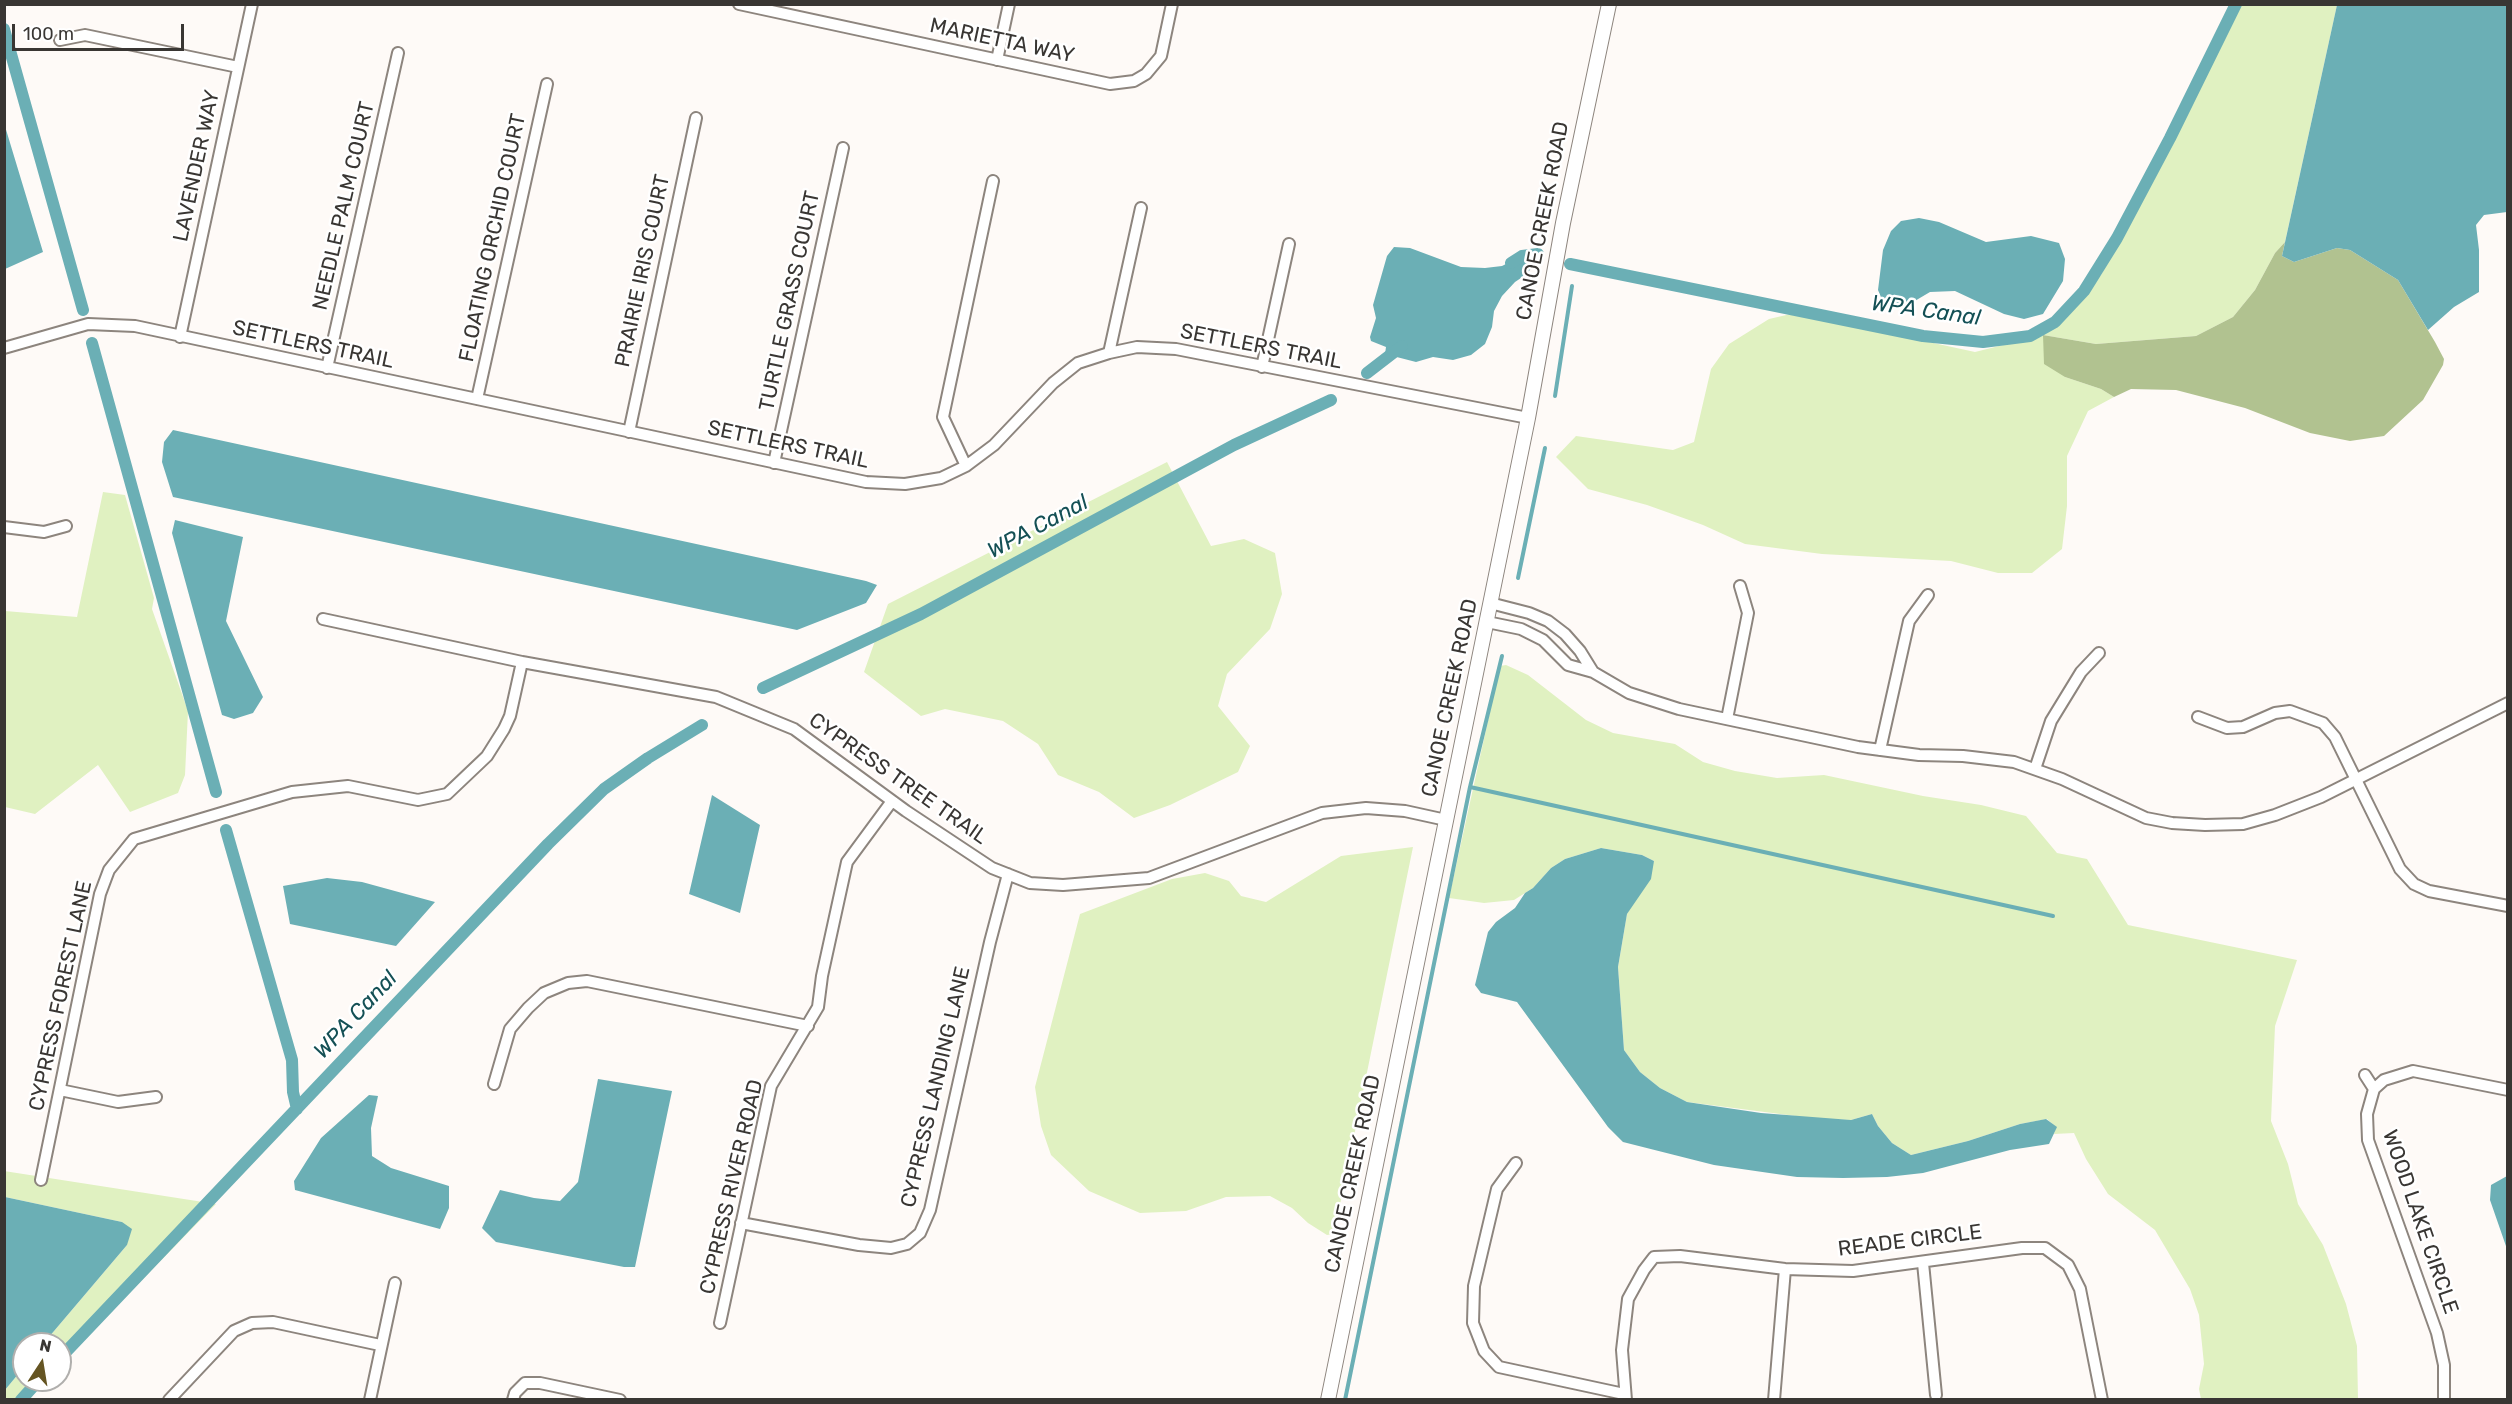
<!DOCTYPE html>
<style>
body{margin:0}
#map{position:relative;width:2512px;height:1404px;overflow:hidden;background:#fefaf7;font-family:Rubik,sans-serif}
canvas{display:block}
.frame{position:absolute;inset:0;border:6px solid #393633;pointer-events:none}
.north{position:absolute;left:12px;top:1332px;width:60px;height:60px;box-sizing:border-box;background:#fff;border:2px solid #b0afad;border-radius:50%;rotate:12deg;font-size:16px;font-weight:700;line-height:24px;text-align:center;color:#393633}
.north::after{content:'';display:block;margin:auto;width:21px;height:27px;background:#655523;clip-path:polygon(50% 0,100% 100%,50% 72%,0 100%)}
.scale{position:absolute;left:12px;top:24px;width:172px;height:27px;box-sizing:border-box;border:3px solid #393633;border-top:0;padding-left:8px;font-size:18px;line-height:21px;white-space:nowrap;color:#393633;-webkit-text-stroke:4px #fff;paint-order:stroke}
</style>
<div id="map">
<canvas width="2512" height="1404"></canvas>
<div class="frame"></div>
<div class="north">N</div>
<div class="scale">100 m</div>
</div>
<script>
const ctx = document.querySelector('canvas').getContext('2d');
ctx.lineJoin = 'round';
function fillPath(path, color) {
  ctx.fillStyle = color;
  ctx.fill(path, 'evenodd');
}
function shape(rows) {
  const path = new Path2D();
  for (const r of rows) {
    path.moveTo(r[0], r[1]);
    for (let i = 2; i < r.length; i += 2) path.lineTo(r[i], r[i + 1]);
  }
  return path;
}
function strokePath(path, color, width, dash) {
  ctx.strokeStyle = color;
  ctx.lineWidth = width;
  ctx.lineCap = dash ? 'butt' : 'round';
  ctx.setLineDash(dash || []);
  ctx.stroke(path);
}
function write(font, color, halo, rows, align = 'center') {
  ctx.font = font + ' Rubik,sans-serif';
  ctx.lineWidth = 5;
  ctx.setLineDash([]);
  ctx.textBaseline = 'middle';
  ctx.strokeStyle = halo;
  ctx.fillStyle = color;
  for (const [text, x, y, turn = 0] of rows) {
    ctx.save();
    ctx.translate(x, y);
    ctx.rotate((+turn || 0) * Math.PI / 180);
    ctx.textAlign = isNaN(turn) ? turn : align;
    if (halo) ctx.strokeText(text, 0, 0);
    ctx.fillText(text, 0, 0);
    ctx.restore();
  }
}
fillPath(shape([
 [2238,5,2337,5,2285,242,2275,253,2255,290,2233,317,2196,336,2096,344,2043,335,2065,377,2101,389,2114,397,2088,411,2067,456,2067,506,2062,549,2032,573,1998,573,1951,561,1822,554,1745,544,1703,525,1647,505,1588,489,1556,457,1576,436,1673,450,1694,442,1711,369,1729,344,1769,319,1795,313,1975,352,2043,335,2101,275,2198,89],
 [1167,462,1211,546,1244,539,1275,553,1282,594,1270,629,1227,674,1218,706,1250,746,1238,772,1170,805,1134,818,1099,792,1058,775,1038,744,1003,721,945,709,921,716,864,672,888,604],
 [103,492,125,495,154,598,152,609,188,711,185,775,178,793,130,812,98,765,35,814,5,807,5,611,77,617],
 [1506,665,1528,675,1586,720,1613,733,1675,744,1703,762,1735,771,1777,778,1824,775,1923,796,1981,805,2026,816,2057,853,2087,859,2128,925,2297,960,2275,1026,2271,1121,2288,1164,2298,1204,2323,1245,2346,1304,2357,1346,2358,1399,2201,1399,2199,1389,2204,1364,2199,1315,2190,1289,2155,1230,2108,1194,2086,1159,2074,1133,2054,1134,2056,1127,2047,1119,2020,1124,1968,1141,1911,1155,1892,1143,1878,1126,1872,1114,1851,1120,1819,1119,1687,1102,1660,1088,1640,1072,1624,1050,1618,967,1627,914,1654,861,1642,855,1601,848,1565,859,1551,868,1533,888,1514,900,1484,903,1449,898,1500,666],
 [1413,847,1334,1234,1327,1235,1308,1223,1292,1208,1270,1196,1226,1197,1186,1211,1140,1213,1089,1191,1051,1155,1041,1126,1035,1087,1080,914,1172,879,1205,873,1229,881,1241,896,1266,902,1341,856],
 [4,1171,216,1204,60,1364,60,1344,43,1344,127,1245,122,1222,5,1197],
 [24,1367,24,1380,45,1380,26,1399,5,1400,5,1390]
]), '#e0f1c1');
fillPath(shape([
 [2285,242,2282,256,2294,262,2337,248,2350,250,2398,280,2435,342,2444,359,2443,365,2423,400,2384,436,2350,441,2310,433,2245,408,2176,390,2131,389,2114,397,2101,389,2065,377,2044,364,2043,335,2096,344,2196,336,2233,317,2255,290,2275,253]
]), '#b1c290');
fillPath(shape([
 [2337,5,2507,5,2507,212,2484,215,2476,225,2479,250,2479,292,2454,307,2428,330,2398,280,2350,250,2337,248,2294,262,2282,256],
 [4,123,43,252,5,269,4,269],
 [1919,218,1939,222,1986,242,2031,236,2059,243,2065,259,2063,281,2043,314,2024,319,2004,314,1955,291,1930,292,1908,305,1886,309,1878,290,1883,250,1891,231,1901,221],
 [1394,247,1410,248,1461,267,1485,268,1502,266,1510,262,1516,254,1538,258,1527,274,1515,282,1502,296,1494,311,1492,327,1485,344,1471,355,1453,360,1433,357,1416,362,1385,354,1386,347,1371,341,1370,337,1376,318,1373,305,1387,256],
 [173,430,866,581,877,585,866,603,797,630,173,497,162,462,164,442],
 [175,520,243,537,226,621,263,697,253,713,234,719,222,715,172,533],
 [712,795,760,825,740,913,689,894],
 [1601,848,1642,855,1654,861,1651,879,1627,914,1618,967,1624,1050,1640,1072,1660,1088,1687,1102,1761,1113,1851,1120,1872,1114,1878,1126,1892,1143,1911,1155,1968,1141,2020,1124,2046,1119,2057,1127,2049,1144,2010,1150,1923,1173,1887,1177,1843,1178,1797,1177,1714,1165,1623,1142,1608,1127,1517,1002,1481,993,1475,985,1488,932,1496,922,1515,908,1525,893,1533,888,1551,868,1565,859],
 [327,878,362,882,435,902,396,946,290,924,283,886],
 [598,1079,672,1091,635,1267,624,1267,496,1242,482,1228,500,1190,534,1198,560,1201,578,1182],
 [369,1095,378,1096,371,1128,372,1156,391,1168,449,1186,449,1208,440,1229,295,1190,294,1181,321,1138],
 [2507,1176,2508,1176,2507,1249,2490,1200,2491,1185],
 [5,1197,122,1222,132,1229,127,1245,43,1344,24,1344,24,1367,5,1390]
]), '#6bafb5');
strokePath(shape([
 [1555,396,1572,286],
 [1518,578,1545,448],
 [1502,656,1470,787,2053,916],
 [1345,1400,1470,787]
]), '#6bafb5', 4);
strokePath(shape([
 [4,29,83,310],
 [1511,263,1522,256,1538,254],
 [1570,264,1923,336,1983,342,2030,336,2055,322,2084,291,2117,238,2170,138,2236,4],
 [92,343,216,792],
 [1367,373,1402,346],
 [763,688,921,614,1234,445,1331,400],
 [226,830,292,1060,293,1092,297,1109],
 [60,1358,548,844,604,789,648,758,702,725],
 [21,1400,39,1380]
]), '#6bafb5', 12);
const minor = shape([
 [739,4,1110,84,1134,81,1146,74,1161,56,1172,4],
 [60,40,85,35,238,67],
 [997,60,1009,4],
 [180,337,252,4],
 [4,348,88,324,135,326,866,482,905,484,941,478,966,466,994,445,1053,383,1078,363,1109,353,1137,347,1176,349,1528,418],
 [1109,353,1141,208],
 [1262,367,1289,244],
 [327,368,398,53],
 [477,399,547,84],
 [629,432,696,118],
 [774,463,843,148],
 [966,466,943,417,993,181],
 [4,527,44,532,66,526],
 [1490,603,1529,613,1548,621,1565,634,1580,651,1593,672],
 [323,619,522,662,716,697,794,729,906,811,992,868,1030,883,1063,885,1149,878,1322,813,1366,808,1405,811,1446,820],
 [1487,622,1521,629,1543,640,1568,665,1593,672,1629,693,1679,709,1858,747,1919,755,1963,756,2014,762,2062,779,2146,818,2172,823,2205,825,2243,824,2275,815,2321,797,2508,703],
 [2198,717,2227,728,2243,727,2275,713,2290,711,2323,723,2335,737,2400,869,2414,884,2429,891,2508,906],
 [1727,719,1748,613,1740,586],
 [1880,750,1909,621,1928,595],
 [2035,769,2051,721,2081,672,2099,653],
 [2365,1075,2374,1089],
 [494,1084,510,1029,528,1008,544,993,568,983,587,981,808,1026],
 [60,1090,118,1102,156,1097],
 [1516,1163,1497,1189,1474,1286,1473,1323,1484,1351,1499,1367,1624,1394],
 [41,1180,100,894,109,870,134,839,292,792,348,786,418,800,447,794,487,756,504,729,510,716,522,662],
 [741,1223,859,1245,891,1248,907,1244,920,1233,930,1210,990,942,1008,874],
 [1923,1263,1936,1395],
 [720,1323,771,1086,818,1007,822,976,847,862,892,801],
 [169,1400,234,1331,252,1323,273,1322,380,1345],
 [370,1400,395,1283],
 [513,1400,515,1393,525,1383,540,1383,620,1400],
 [1626,1400,1622,1350,1628,1299,1644,1270,1654,1257,1680,1256,1785,1269,1853,1271,2022,1248,2045,1248,2068,1265,2080,1289,2102,1400],
 [1774,1400,1785,1269],
 [2444,1400,2444,1365,2437,1333,2368,1140,2367,1114,2374,1089,2384,1080,2413,1071,2508,1090]
]);
const secondary = shape([
 [1328,1400,1528,418,1563,223,1609,4]
]);
strokePath(minor, '#8d857e', 14);
strokePath(secondary, '#8d857e', 16);
strokePath(minor, '#fff', 10);
strokePath(secondary, '#fff', 14);
write('21px', '#393633', '#fff', [
 ["MARIETTA WAY",1002,41,12],
 ["LAVENDER WAY",197,166,-78],
 ["NEEDLE PALM COURT",344,206,-77],
 ["CANOE CREEK ROAD",1543,221,-79],
 ["FLOATING ORCHID COURT",493,238,-78],
 ["PRAIRIE IRIS COURT",643,271,-78],
 ["TURTLE GRASS COURT",790,301,-78],
 ["SETTLERS TRAIL",313,345,12],
 ["SETTLERS TRAIL",1261,347,11],
 ["SETTLERS TRAIL",788,445,12],
 ["CANOE CREEK ROAD",1450,698,-78],
 ["CYPRESS TREE TRAIL",898,779,35],
 ["CYPRESS FOREST LANE",61,996,-78],
 ["CYPRESS LANDING LANE",936,1087,-77],
 ["CANOE CREEK ROAD",1353,1174,-78],
 ["CYPRESS RIVER ROAD",732,1187,-77],
 ["WOOD LAKE CIRCLE",2420,1222,71],
 ["READE CIRCLE",1910,1241,-7]
]);
write('italic 22px', '#145055', '#fff', [
 ["WPA Canal",1926,311,8],
 ["WPA Canal",1038,527,-28],
 ["WPA Canal",356,1015,-47]
]);
</script>
